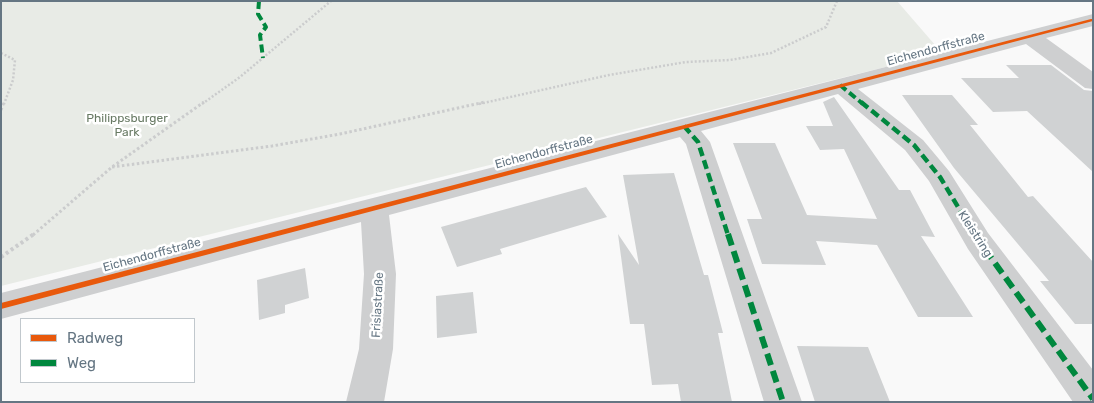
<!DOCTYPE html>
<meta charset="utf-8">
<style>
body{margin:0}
#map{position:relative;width:1094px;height:403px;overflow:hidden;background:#f9f9f9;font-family:Rubik,sans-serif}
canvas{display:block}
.frame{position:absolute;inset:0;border:2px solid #657683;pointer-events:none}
.legend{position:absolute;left:20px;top:318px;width:175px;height:65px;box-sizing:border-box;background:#fff;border:1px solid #c1c8cd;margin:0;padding:6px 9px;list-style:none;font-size:15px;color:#657683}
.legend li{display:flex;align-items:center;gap:10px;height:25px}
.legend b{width:25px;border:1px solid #c1c8cd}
</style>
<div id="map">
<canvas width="1094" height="403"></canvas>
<div class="frame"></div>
<ul class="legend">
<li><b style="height:6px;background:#e8590c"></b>Radweg</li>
<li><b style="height:6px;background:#00873e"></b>Weg</li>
</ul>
</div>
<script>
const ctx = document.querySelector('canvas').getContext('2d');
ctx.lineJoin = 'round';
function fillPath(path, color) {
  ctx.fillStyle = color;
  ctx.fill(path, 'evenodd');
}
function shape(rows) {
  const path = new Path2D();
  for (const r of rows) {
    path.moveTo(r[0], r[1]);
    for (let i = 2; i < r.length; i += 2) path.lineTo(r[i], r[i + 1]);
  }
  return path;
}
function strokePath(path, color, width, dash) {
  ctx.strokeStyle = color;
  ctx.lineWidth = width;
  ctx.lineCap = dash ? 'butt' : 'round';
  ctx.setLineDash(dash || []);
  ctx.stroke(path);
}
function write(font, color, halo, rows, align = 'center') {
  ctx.font = font + ' Rubik,sans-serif';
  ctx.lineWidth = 5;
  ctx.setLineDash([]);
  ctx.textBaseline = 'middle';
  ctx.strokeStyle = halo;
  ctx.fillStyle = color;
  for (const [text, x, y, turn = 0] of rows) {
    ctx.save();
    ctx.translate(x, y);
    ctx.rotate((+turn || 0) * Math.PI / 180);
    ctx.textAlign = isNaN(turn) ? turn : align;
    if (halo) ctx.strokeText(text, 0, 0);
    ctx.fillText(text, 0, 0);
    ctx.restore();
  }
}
fillPath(shape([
 [1,1,897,1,942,53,1,286]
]), '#e8ebe6');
fillPath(shape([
 [1006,65,1051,65,1084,90,1093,91,1093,172,1027,111,993,112,961,78,1019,78],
 [902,95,952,95,978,125,970,125,1028,197,1033,196,1093,262,1093,324,1075,324,1040,281,1049,281,954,168],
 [834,97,899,190,910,190,935,237,921,236,973,317,918,317,877,245,816,241,826,265,762,264,747,219,762,219,733,143,775,143,807,215,877,219,844,149,820,150,806,126,833,126,823,102],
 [674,173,704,275,708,275,723,333,718,333,732,402,681,402,678,384,652,385,644,324,630,324,618,234,639,265,623,175],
 [586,187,607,217,500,249,502,254,457,267,441,227],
 [305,268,309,298,285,305,285,313,259,320,257,280],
 [473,292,477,333,437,338,436,296],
 [797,346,868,347,890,402,815,402]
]), '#d0d2d3');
strokePath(shape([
 [1,53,15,60,13,80,4,104],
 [202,104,240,77,331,1],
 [479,104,609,75,686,62,730,60,771,53,826,27,837,1]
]), '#cbcccd', 2.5, [2, 2]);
strokePath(shape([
 [1,110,4,102],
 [112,167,272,146,340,134,485,102],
 [33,235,112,167,204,102]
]), '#cbcccd', 3, [2.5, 2.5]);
strokePath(shape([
 [1,257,34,234]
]), '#cbcccd', 4, [3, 3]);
fillPath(shape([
 [1093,14,1093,26,1046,38,1093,72,1093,89,1085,88,1026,44,858,89,923,140,949,171,988,233,1093,370,1093,402,1073,402,968,249,929,181,905,150,838,94,701,131,710,142,802,402,764,402,686,144,680,137,389,215,396,274,393,349,384,402,346,402,359,349,364,274,361,222,1,319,1,293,1093,14]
]), '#cecfd0');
strokePath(shape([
 [259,1,258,14,266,27,260,35,263,58],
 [840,85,863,104]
]), '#00873e', 4, [8, 4]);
strokePath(shape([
 [861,102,914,145,940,177,975,235],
 [684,126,698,142,728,235]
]), '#00873e', 4.5, [9, 4.5]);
strokePath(shape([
 [728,234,783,402],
 [974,234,1093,399]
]), '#00873e', 6, [12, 6]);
fillPath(shape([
 [1091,19,1093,19,1093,21,1,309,1,303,1091,19]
]), '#e8590c');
write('12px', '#657683', '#fff', [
 ["Eichendorffstraße",936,49,-15],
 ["Eichendorffstraße",544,152,-15],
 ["Kleistring",975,234,57],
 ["Eichendorffstraße",152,255,-15],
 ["Frisiastraße",378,305,-87]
]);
write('12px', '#687a64', '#fff', [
 ["Philippsburger",127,119],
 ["Park",127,133]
]);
</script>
